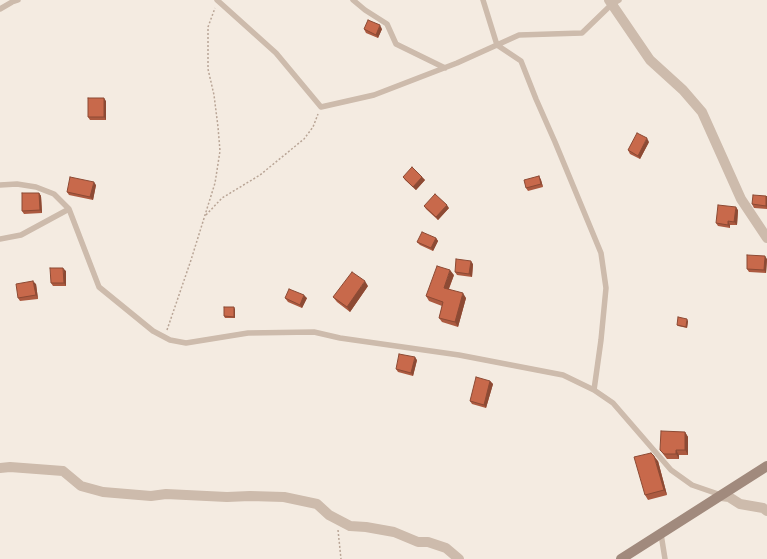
<!DOCTYPE html>
<style>
body{margin:0}
canvas{display:block;background:#f4ebe1}
</style>
<canvas width="767" height="559"></canvas>
<script>
const ctx = document.querySelector('canvas').getContext('2d');
ctx.lineJoin = 'round';
function shape(rows) {
  const path = new Path2D();
  for (const r of rows) {
    path.moveTo(r[0], r[1]);
    for (let i = 2; i < r.length; i += 2) path.lineTo(r[i], r[i + 1]);
  }
  return path;
}
function strokePath(path, color, width, dash) {
  ctx.strokeStyle = color;
  ctx.lineWidth = width;
  ctx.lineCap = dash ? 'butt' : 'round';
  ctx.setLineDash(dash || []);
  ctx.stroke(path);
}
function fillPath(path, color) {
  ctx.fillStyle = color;
  ctx.fill(path, 'evenodd');
}
strokePath(shape([
 [206,215,222,198,260,175,304,139,313,127,318,114],
 [167,330,191,260,215,183,220,151,218,127,214,95,208,69,208,27,215,8],
 [338,530,341,559]
]), '#b9a596', 1.5, [2, 2]);
strokePath(shape([
 [217,0,276,53,321,107,374,95,457,63,519,35,582,33,612,4,619,0],
 [353,0,365,10,387,24,396,44,445,68],
 [483,0,497,45,521,61,536,99,555,142,601,253,606,288,601,340,594,390],
 [0,9,12,2,18,0],
 [0,185,17,184,36,187,54,194,69,209,99,287,153,331,170,340,186,343,248,333,314,332,340,338,459,355,563,375,594,390,613,403,671,470,692,485,721,495],
 [0,239,21,235,69,209],
 [661,534,665,559]
]), '#cdbbac', 5.5);
strokePath(shape([
 [609,0,650,60,683,90,702,112,741,199,767,238],
 [0,468,10,467,63,471,81,486,103,492,151,496,166,494,227,497,250,496,284,497,317,504,329,515,350,526,366,527,394,532,418,542,428,542,446,548,459,559],
 [721,496,729,497,740,504,763,508,767,511]
]), '#cdbbac', 10);
strokePath(shape([
 [621,559,767,466]
]), '#a18a7d', 10);
fillPath(shape([
 [364,29,382,29,378,38,366,33],
 [106,101,106,120,90,120,88,117],
 [649,142,640,159,630,154,628,150],
 [539,176,541,180,543,187,528,191,526,188],
 [403,177,422,177,425,180,416,190,405,180],
 [96,185,93,200,69,195,67,192],
 [39,193,41,196,42,213,24,214,22,211],
 [767,196,767,209,754,208,752,204],
 [424,206,449,208,438,220,426,209],
 [738,210,737,225,730,225,730,228,718,226,716,223],
 [436,238,438,241,433,251,420,245,417,242],
 [767,259,766,273,749,272,747,269],
 [473,264,472,277,457,275,455,272],
 [66,271,66,286,53,286,51,283],
 [454,275,449,289,466,298,458,327,442,322,439,318,442,306,429,301,426,296],
 [36,284,38,299,20,301,18,298],
 [368,286,350,312,337,302,333,297],
 [285,298,307,298,302,308,288,302],
 [235,309,235,318,225,318,224,316],
 [688,321,687,328,678,326,677,325],
 [417,360,413,376,398,372,396,369],
 [490,381,493,384,486,408,472,404,470,401],
 [685,432,688,437,688,455,679,455,679,459,667,459,660,450],
 [658,461,667,495,648,500,645,495]
]), '#ac5a40');
fillPath(shape([
 [380,25,382,29,378,38,376,35],
 [104,98,106,101,106,120,104,117],
 [647,138,649,142,640,159,638,156],
 [539,176,541,180,543,187,541,184],
 [422,177,425,180,416,190,413,187],
 [94,182,96,185,93,200,90,197],
 [39,193,41,196,42,213,40,210],
 [766,196,767,196,767,208,766,206],
 [447,205,449,208,438,220,436,217],
 [736,207,738,210,737,225,734,222],
 [728,221,730,225,730,228,728,225],
 [436,238,438,241,433,251,431,248],
 [765,256,767,259,766,273,764,270],
 [471,261,473,264,472,277,469,274],
 [63,268,66,271,66,286,64,283],
 [450,270,454,275,447,293,444,288],
 [33,281,36,284,38,299,36,295],
 [365,281,368,286,350,312,347,307],
 [463,293,466,298,458,327,455,322],
 [304,295,307,298,302,308,300,305],
 [234,307,235,309,235,318,234,317],
 [687,319,688,321,687,328,686,327],
 [415,357,417,360,413,376,411,373],
 [490,381,493,384,486,408,484,405],
 [685,432,688,437,688,455,685,450],
 [676,450,679,455,679,459,676,454],
 [654,456,658,461,667,495,664,490]
]), '#8c4a34');
const building = shape([
 [368,20,380,25,376,35,364,29,368,20],
 [88,98,104,98,104,117,88,117,88,98],
 [637,133,647,138,638,156,628,150,637,133],
 [412,167,422,177,413,187,403,177,412,167],
 [539,176,541,184,526,188,524,180,539,176],
 [70,177,94,182,90,197,67,192,70,177],
 [22,193,39,193,40,210,22,211,22,193],
 [435,194,447,205,436,217,424,206,435,194],
 [753,195,766,196,766,206,752,204,753,195],
 [718,205,736,207,734,222,728,221,728,225,716,223,718,205],
 [422,232,436,238,431,248,417,242,422,232],
 [747,255,765,256,764,270,747,269,747,255],
 [456,259,471,261,469,274,455,272,456,259],
 [437,266,450,270,444,288,463,293,455,322,439,318,443,302,426,296,437,266],
 [50,268,63,268,64,283,51,283,50,268],
 [352,272,365,281,347,307,333,297,352,272],
 [33,281,36,295,18,298,16,284,33,281],
 [289,289,304,295,300,305,285,298,289,289],
 [224,307,234,307,234,317,224,316,224,307],
 [678,317,687,319,686,327,677,325,678,317],
 [399,354,415,357,411,373,396,369,399,354],
 [476,377,490,381,484,405,470,401,476,377],
 [661,431,685,432,685,450,676,450,676,454,664,454,660,450,661,431],
 [651,453,654,456,664,490,645,495,634,457,651,453]
]);
fillPath(building, '#c8694b');
strokePath(building, '#8c4a34', 1);
</script>
